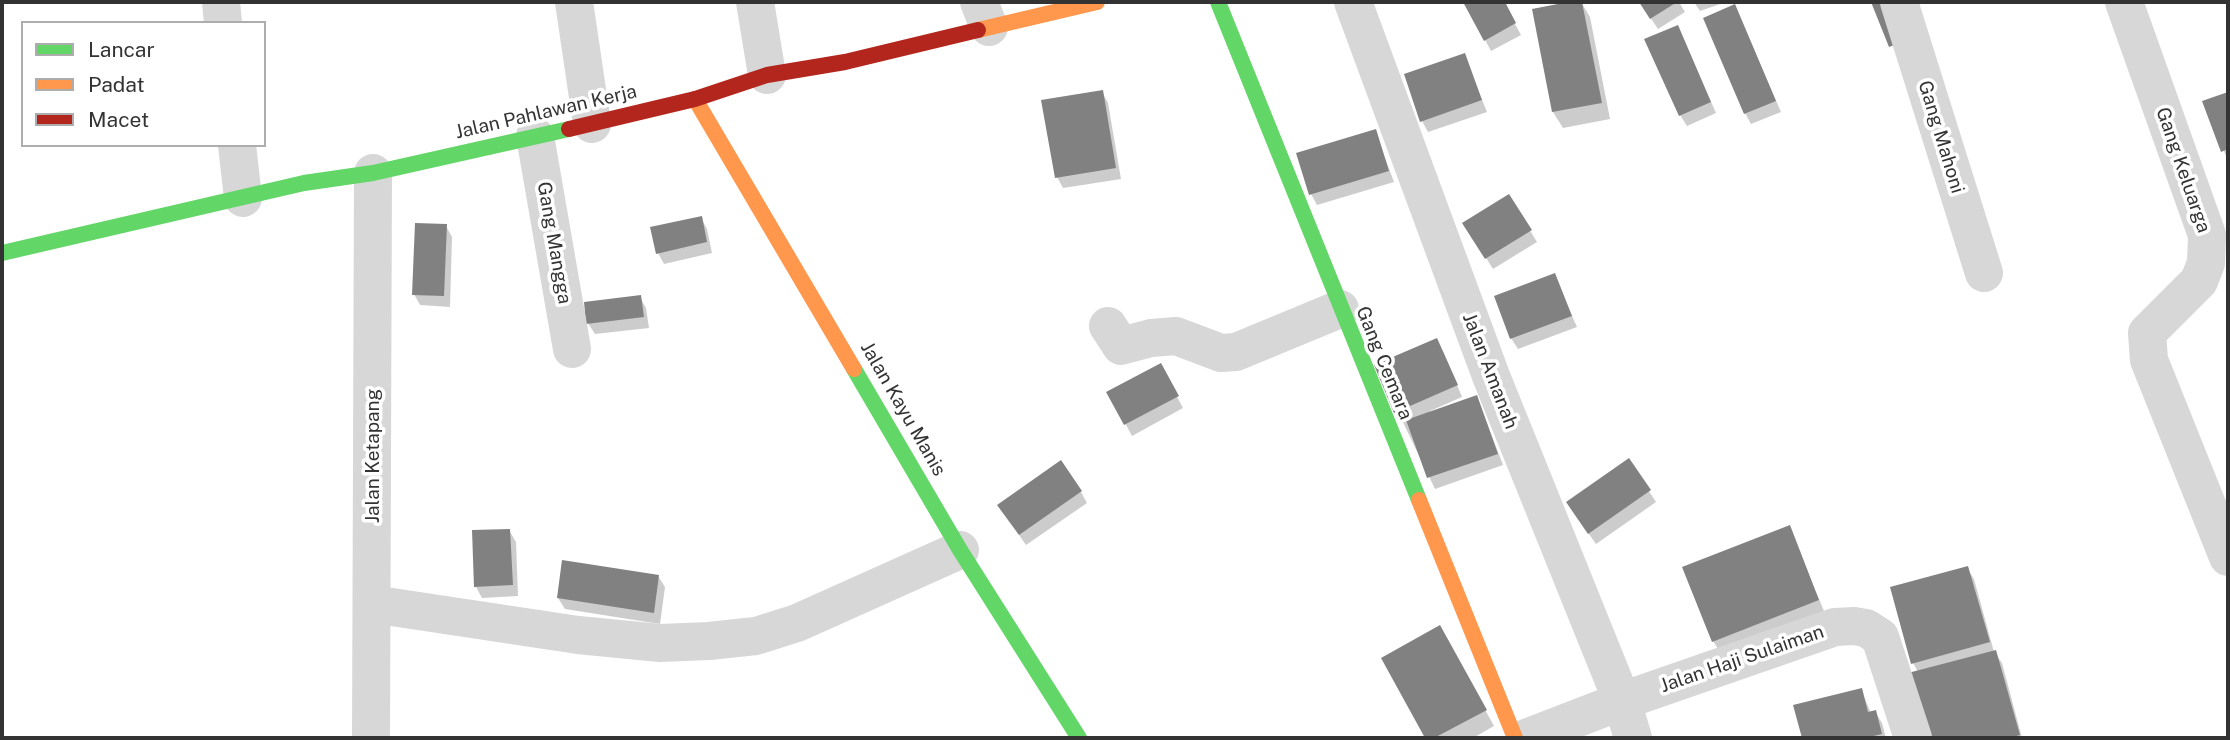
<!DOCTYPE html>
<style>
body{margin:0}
#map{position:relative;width:2230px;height:740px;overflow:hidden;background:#fff;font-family:"Public Sans",sans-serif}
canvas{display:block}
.frame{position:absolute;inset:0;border:4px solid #333;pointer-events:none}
.legend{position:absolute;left:21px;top:21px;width:245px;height:126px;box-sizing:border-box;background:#fff;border:2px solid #adadad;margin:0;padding:9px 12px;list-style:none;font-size:21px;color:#333}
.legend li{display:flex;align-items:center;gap:14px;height:35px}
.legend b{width:35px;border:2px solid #adadad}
</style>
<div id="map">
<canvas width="2230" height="740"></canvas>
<div class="frame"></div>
<ul class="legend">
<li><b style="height:9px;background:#63d668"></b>Lancar</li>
<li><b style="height:9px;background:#ff974d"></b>Padat</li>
<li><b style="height:9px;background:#b3261e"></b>Macet</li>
</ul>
</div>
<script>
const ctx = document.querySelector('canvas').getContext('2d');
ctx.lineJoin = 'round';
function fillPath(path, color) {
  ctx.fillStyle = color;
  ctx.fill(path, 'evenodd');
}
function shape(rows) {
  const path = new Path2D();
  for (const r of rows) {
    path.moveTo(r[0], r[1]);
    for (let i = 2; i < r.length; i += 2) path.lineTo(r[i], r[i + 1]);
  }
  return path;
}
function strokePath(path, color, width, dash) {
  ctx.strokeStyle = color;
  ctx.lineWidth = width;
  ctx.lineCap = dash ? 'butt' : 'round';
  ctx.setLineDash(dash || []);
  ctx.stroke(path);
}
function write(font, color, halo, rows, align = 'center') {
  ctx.font = font + ' "Public Sans",sans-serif';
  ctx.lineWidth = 7;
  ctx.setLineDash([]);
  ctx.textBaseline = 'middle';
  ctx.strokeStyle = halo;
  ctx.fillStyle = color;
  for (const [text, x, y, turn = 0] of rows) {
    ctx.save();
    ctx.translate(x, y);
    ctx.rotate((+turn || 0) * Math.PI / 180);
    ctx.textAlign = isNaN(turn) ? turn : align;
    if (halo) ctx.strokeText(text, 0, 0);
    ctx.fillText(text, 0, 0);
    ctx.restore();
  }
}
fillPath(shape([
 [1465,2,1503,2,1521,35,1491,51],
 [1581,2,1590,17,1610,119,1563,128,1553,112,1534,10],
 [1640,2,1679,2,1685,12,1658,29],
 [1694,2,1726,2,1700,11],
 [1735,6,1781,112,1751,124,1745,113],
 [1683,38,1716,113,1687,126,1680,115],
 [1464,55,1487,112,1428,132,1422,121],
 [1102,92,1108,103,1121,179,1063,188,1057,177],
 [2228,93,2228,161,2204,102],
 [1375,131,1394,182,1317,205,1311,194],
 [1509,196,1537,242,1493,269,1465,224],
 [701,218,707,229,712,253,664,264,658,253],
 [446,226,452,237,450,307,420,305,414,294],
 [1554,275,1577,327,1518,349,1511,338],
 [640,297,646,308,649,328,595,334,588,323],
 [1443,351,1462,397,1430,411,1431,414,1477,397,1503,465,1435,489,1376,366],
 [1160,365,1183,408,1132,436,1109,393],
 [1629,461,1656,502,1596,544,1575,514],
 [1081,492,1087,503,1026,545,1006,516],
 [1789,527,1824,611,1720,652,1713,641],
 [509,530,516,542,518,596,482,598,476,587],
 [1967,568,1974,579,1994,652,2002,663,2022,738,1923,738,1918,672,1913,663],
 [658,576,665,587,660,624,565,609,558,598],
 [1440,628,1494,726,1473,738,1427,738,1383,659],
 [1861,690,1871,713,1875,712,1882,723,1886,738,1804,738,1795,706]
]), '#0003');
fillPath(shape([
 [1463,2,1505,2,1516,23,1484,41],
 [1568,2,1582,2,1602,103,1552,112,1532,9],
 [1639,2,1677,2,1650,19],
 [1871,2,1892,2,1908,40,1889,47],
 [1735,4,1776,101,1744,114,1703,18],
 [1678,25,1711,102,1679,116,1644,39],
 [1465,53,1482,100,1420,122,1404,74],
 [1103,90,1116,168,1055,178,1041,100],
 [2228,92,2228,149,2221,152,2202,101],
 [1376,129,1389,171,1309,195,1296,153],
 [1509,194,1532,230,1485,259,1462,223],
 [702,216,707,242,656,254,650,227],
 [415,223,447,224,444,296,412,295],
 [1555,273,1572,316,1510,339,1494,296],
 [641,295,644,317,586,324,584,302],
 [1437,338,1458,385,1394,413,1374,365],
 [1161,363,1179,396,1124,425,1106,392],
 [1477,395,1498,454,1427,478,1406,420],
 [1629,458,1651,490,1588,534,1566,502],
 [1061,460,1082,491,1019,535,997,505],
 [1790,525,1819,600,1712,642,1682,567],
 [510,529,513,585,474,587,472,530],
 [562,560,659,575,654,613,557,598],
 [1968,566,1990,642,1911,664,1890,587],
 [1440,625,1487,710,1434,738,1425,738,1381,658],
 [1996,650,2020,735,2009,738,1921,738,1904,674],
 [1862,688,1868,712,1876,710,1882,734,1865,738,1802,738,1793,705]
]), '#818181');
strokePath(shape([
 [221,2,223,23],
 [574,2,592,124],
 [755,2,767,75],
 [979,2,989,27],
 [1353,2,1491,376,1622,701,1633,738],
 [1899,2,1984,273],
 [2124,2,2207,235,2206,263,2199,281,2147,333,2149,360,2228,557],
 [535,136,572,349],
 [237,145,243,198],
 [1108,326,1121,346,1151,338,1176,336,1221,353,1236,352,1340,309],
 [372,604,578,635,660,643,709,641,756,636,797,623,960,550],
 [371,738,373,173],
 [1526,738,1622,701,1835,627,1854,626,1866,628,1880,637,1913,738]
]), '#d7d7d7', 38);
strokePath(shape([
 [1218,2,1419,500],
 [2,253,304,183,373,173,569,129],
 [854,369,960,550,1079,738]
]), '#63d668', 16);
strokePath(shape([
 [978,30,1097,2],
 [695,99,854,369],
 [1419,500,1515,738]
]), '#ff974d', 16);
strokePath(shape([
 [569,129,695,99,767,75,845,62,978,30]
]), '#b3261e', 16);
write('19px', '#333', '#fff', [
 ["Jalan Pahlawan Kerja",546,112,-13],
 ["Gang Mahoni",1941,137,73],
 ["Gang Keluarga",2183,170,71],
 ["Gang Mangga",554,243,80],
 ["Gang Cemara",1384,363,68],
 ["Jalan Amanah",1490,371,69],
 ["Jalan Kayu Manis",903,409,60],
 ["Jalan Ketapang",373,456,-90],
 ["Jalan Haji Sulaiman",1742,659,-19]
]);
</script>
